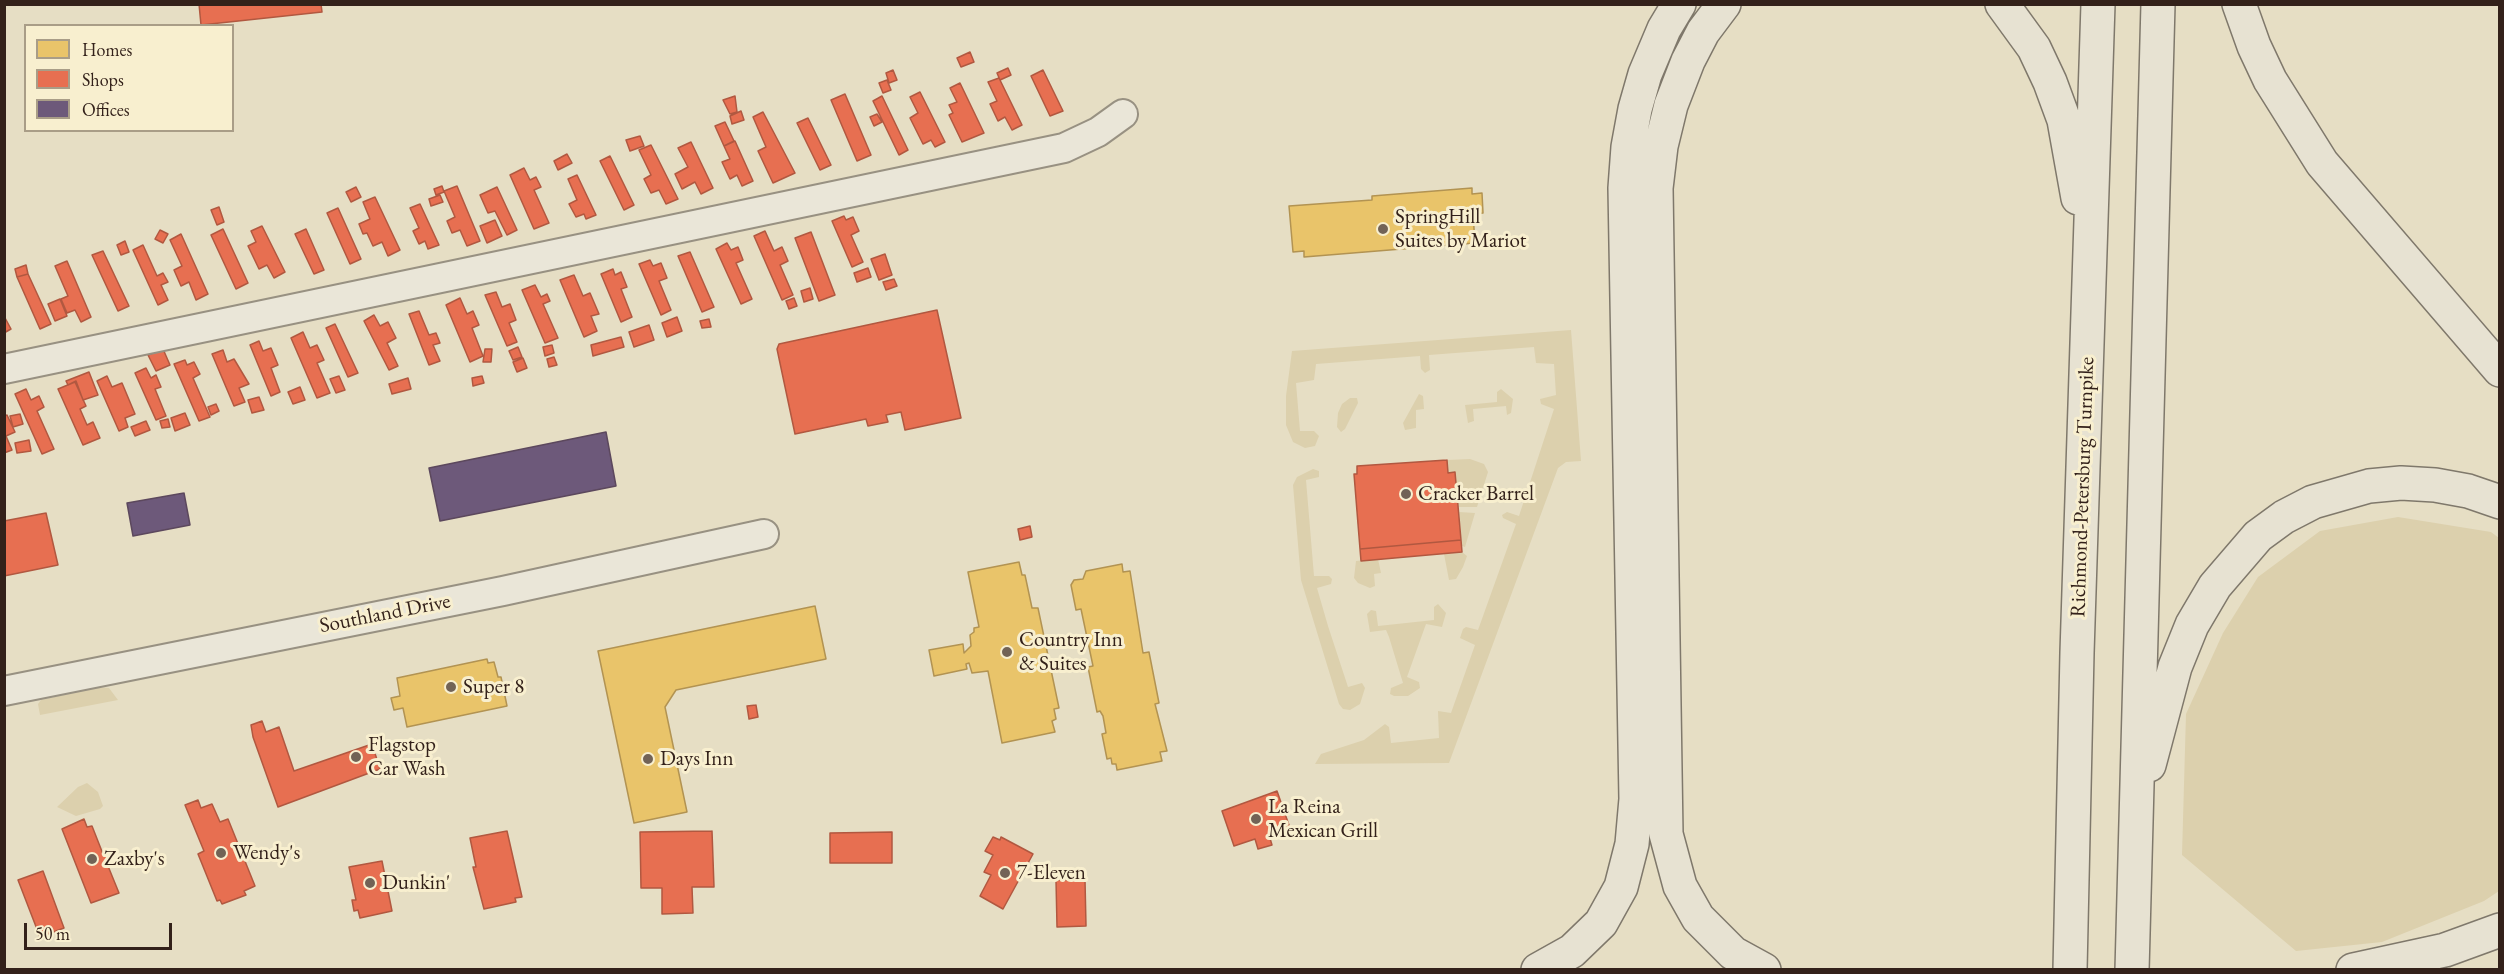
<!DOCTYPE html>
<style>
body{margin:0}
#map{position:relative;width:2504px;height:974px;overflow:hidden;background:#e6dec4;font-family:"EB Garamond",serif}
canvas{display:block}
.frame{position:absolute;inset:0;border:6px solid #33211a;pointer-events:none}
.legend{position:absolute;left:24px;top:24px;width:210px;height:108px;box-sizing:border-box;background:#f8efcf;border:2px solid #a99d87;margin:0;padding:8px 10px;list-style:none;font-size:18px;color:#33211a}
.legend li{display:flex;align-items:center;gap:12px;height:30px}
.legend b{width:30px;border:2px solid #a99d87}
.scale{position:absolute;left:24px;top:923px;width:148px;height:27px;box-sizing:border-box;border:3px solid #33211a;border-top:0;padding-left:8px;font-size:18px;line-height:21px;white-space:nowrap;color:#33211a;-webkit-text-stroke:4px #f8efcf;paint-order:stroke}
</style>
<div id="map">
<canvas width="2504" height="974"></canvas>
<div class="frame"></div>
<ul class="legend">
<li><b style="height:16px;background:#e9c46a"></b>Homes</li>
<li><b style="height:16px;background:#e76f51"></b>Shops</li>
<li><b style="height:16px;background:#6d597a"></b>Offices</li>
</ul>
<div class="scale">50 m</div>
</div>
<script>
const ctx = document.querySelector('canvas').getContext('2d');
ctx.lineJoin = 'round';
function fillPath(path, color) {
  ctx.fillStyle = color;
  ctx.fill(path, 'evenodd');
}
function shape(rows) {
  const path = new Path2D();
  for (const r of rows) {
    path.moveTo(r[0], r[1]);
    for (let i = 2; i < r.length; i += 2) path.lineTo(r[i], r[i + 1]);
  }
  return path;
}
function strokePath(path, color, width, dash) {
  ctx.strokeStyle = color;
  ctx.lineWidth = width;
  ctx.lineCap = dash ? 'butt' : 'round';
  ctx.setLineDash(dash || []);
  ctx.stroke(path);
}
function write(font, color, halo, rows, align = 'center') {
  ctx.font = font + ' "EB Garamond",serif';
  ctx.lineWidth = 6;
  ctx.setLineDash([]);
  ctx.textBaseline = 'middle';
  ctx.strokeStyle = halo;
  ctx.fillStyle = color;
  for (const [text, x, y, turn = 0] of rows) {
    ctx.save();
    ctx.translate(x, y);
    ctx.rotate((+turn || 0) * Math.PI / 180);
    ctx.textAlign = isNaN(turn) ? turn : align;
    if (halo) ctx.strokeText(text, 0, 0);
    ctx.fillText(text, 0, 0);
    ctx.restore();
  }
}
fillPath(shape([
 [1571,330,1581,461,1566,462,1558,468,1449,763,1315,764,1321,754,1364,740,1385,724,1389,727,1391,743,1439,738,1438,711,1451,713,1475,645,1460,638,1463,629,1466,627,1478,630,1516,524,1503,518,1502,515,1507,512,1519,516,1554,409,1541,404,1540,399,1556,395,1554,364,1536,363,1534,347,1429,355,1430,370,1425,373,1421,369,1420,356,1316,364,1314,380,1296,383,1300,431,1314,431,1319,436,1315,446,1305,448,1293,442,1286,425,1286,396,1292,351],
 [1501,389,1513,399,1511,413,1507,415,1506,406,1473,409,1474,421,1468,423,1465,405,1497,402,1497,392],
 [1419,394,1423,396,1424,409,1416,410,1416,428,1405,430,1403,423],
 [1350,398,1357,398,1358,403,1345,429,1341,432,1337,427,1338,413,1342,404],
 [1470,459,1484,464,1488,472,1477,507,1458,507,1455,473,1448,473,1447,460],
 [1313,469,1319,471,1319,477,1306,480,1314,576,1329,576,1332,579,1331,584,1317,588,1328,626,1348,687,1362,683,1365,688,1360,704,1350,710,1343,709,1339,704,1301,580,1293,485,1297,477],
 [1459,512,1475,513,1465,547,1462,546],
 [2398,517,2491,532,2499,538,2499,891,2484,901,2382,942,2296,951,2182,855,2186,714,2223,633,2258,577,2320,531],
 [1462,552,1467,556,1463,567,1456,579,1449,580,1444,554],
 [1378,559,1381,573,1374,574,1375,586,1370,588,1358,583,1354,578,1356,561],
 [1438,604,1446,613,1442,627,1426,624,1407,677,1419,682,1420,688,1408,696,1394,696,1390,694,1391,688,1403,683,1389,637,1386,630,1370,632,1367,614,1371,610,1376,611,1378,626,1434,620,1434,607],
 [98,687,109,688,118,700,40,715,38,704,41,700],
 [87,783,98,792,103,806,100,809,76,816,57,807,78,787]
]), '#dcd0ad');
const homes = shape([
 [1472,188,1472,194,1482,193,1483,213,1473,214,1475,243,1304,257,1304,251,1293,252,1289,206,1372,200,1372,196,1472,188],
 [1019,562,1022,575,1025,575,1032,608,1038,608,1059,708,1054,709,1056,719,1052,721,1055,732,1002,743,988,671,972,673,969,663,966,664,967,669,934,676,929,650,963,644,964,653,971,646,970,635,974,632,974,628,979,627,968,572,1019,562],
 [1122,564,1123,572,1130,571,1143,653,1149,652,1159,703,1155,704,1167,751,1160,752,1162,761,1117,770,1116,764,1112,764,1111,758,1107,759,1102,734,1106,733,1103,716,1100,711,1097,712,1088,667,1093,666,1081,609,1076,610,1071,585,1074,580,1083,579,1086,571,1122,564],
 [815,606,826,659,676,690,665,707,687,812,634,823,598,651,815,606],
 [487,659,488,663,494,662,498,677,501,677,507,706,407,727,403,708,394,710,391,698,400,696,397,678,487,659]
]);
fillPath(homes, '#e9c46a');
strokePath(homes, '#b29352', 1.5);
const shops = shape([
 [199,4,321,4,322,12,201,25,199,4],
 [970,52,974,62,961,67,957,58,970,52],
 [1008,68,1011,75,1000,80,997,73,1008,68],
 [893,70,897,80,889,83,886,73,893,70],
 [1043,70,1063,111,1050,116,1031,76,1043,70],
 [999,78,1022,125,1012,130,1005,117,998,121,990,104,997,101,988,82,999,78],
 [887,80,891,90,883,93,879,83,887,80],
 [960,83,984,133,962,142,949,115,953,113,949,105,957,102,950,88,960,83],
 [920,92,945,142,935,147,931,140,923,144,910,118,918,113,910,97,920,92],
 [845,94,871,155,857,161,831,100,845,94],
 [735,96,737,112,730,114,723,100,735,96],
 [882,96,908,150,899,155,873,101,882,96],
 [741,111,744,120,732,124,730,116,741,111],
 [763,112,795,173,773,183,758,151,766,147,753,117,763,112],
 [877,114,882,122,874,126,870,117,877,114],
 [808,118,831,165,820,170,797,123,808,118],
 [725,122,734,141,724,146,715,126,725,122],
 [640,136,644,146,630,151,626,140,640,136],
 [735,141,753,181,742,186,737,175,730,179,722,162,730,159,724,146,735,141],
 [691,142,713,188,701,194,695,182,682,189,675,174,688,167,678,148,691,142],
 [651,145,678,199,666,204,659,190,651,193,644,179,651,175,639,150,651,145],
 [567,154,572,163,558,170,554,161,567,154],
 [610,156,634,205,624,210,600,161,610,156],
 [524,168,530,180,536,177,541,187,534,190,549,223,534,229,510,175,524,168],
 [577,175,596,215,586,219,584,214,576,217,569,204,577,200,568,179,577,175],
 [442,186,444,192,436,195,434,189,442,186],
 [457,186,480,241,467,246,460,230,452,233,447,221,455,217,444,191,457,186],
 [356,187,361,197,351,202,346,192,356,187],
 [497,187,517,230,507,235,495,211,488,213,480,195,497,187],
 [440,195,443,202,431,206,429,199,440,195],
 [375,197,400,250,388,256,382,242,373,246,367,233,363,234,359,224,370,219,363,202,375,197],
 [420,204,439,245,428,249,425,241,419,244,413,231,419,228,410,208,420,204],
 [219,207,224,222,217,225,211,210,219,207],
 [338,208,361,259,350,264,327,213,338,208],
 [844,216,846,220,853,217,859,231,851,235,863,262,852,267,832,221,844,216],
 [495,220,502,236,487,243,480,226,495,220],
 [262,226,285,272,274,278,267,265,259,269,248,246,256,242,251,231,262,226],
 [223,229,248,283,236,289,211,235,223,229],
 [306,229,324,270,314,274,295,234,306,229],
 [160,230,168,234,163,243,155,239,160,230],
 [765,231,774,251,782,247,788,261,780,265,793,295,782,300,754,236,765,231],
 [811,232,835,295,819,301,795,238,811,232],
 [181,234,208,294,196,300,189,282,181,286,174,270,182,266,170,240,181,234],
 [125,241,129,252,121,255,117,245,125,241],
 [727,243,731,250,738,247,743,260,736,263,752,299,741,304,716,249,727,243],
 [143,245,157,276,163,273,168,282,161,285,168,300,158,305,133,250,143,245],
 [103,251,129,306,118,311,92,255,103,251],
 [690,252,714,307,702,312,678,256,690,252],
 [885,254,892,275,879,280,871,259,885,254],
 [650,260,653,266,661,263,667,278,659,281,671,310,661,315,639,264,650,260],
 [67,261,91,317,81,322,75,310,67,313,61,299,68,296,55,266,67,261],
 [26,265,28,274,17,277,15,269,26,265],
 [868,268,871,277,857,282,854,273,868,268],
 [613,269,615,275,621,272,627,287,621,289,632,317,621,322,601,274,613,269],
 [28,274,51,324,40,329,17,277,28,274],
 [574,275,583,296,590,293,599,314,591,316,597,331,584,337,560,280,574,275],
 [894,279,897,286,886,290,883,282,894,279],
 [535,285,541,297,547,294,550,301,543,304,558,338,545,343,522,290,535,285],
 [810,288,813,299,804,302,801,291,810,288],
 [496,292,502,307,510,304,516,320,509,323,517,342,507,346,485,295,496,292],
 [460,298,467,314,473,311,479,325,472,328,483,356,470,362,446,305,460,298],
 [794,298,797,306,789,309,786,301,794,298],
 [60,299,67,316,55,321,48,304,60,299],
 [937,310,961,418,905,430,901,412,886,415,888,422,868,426,866,419,795,434,777,349,779,344,937,310],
 [419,311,429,335,436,333,440,343,433,345,440,361,429,365,409,314,419,311],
 [374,315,380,326,388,322,396,338,387,343,398,366,389,370,364,321,374,315],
 [4,316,11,329,4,333,4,316],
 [677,317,682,331,667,337,662,323,677,317],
 [709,319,711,327,702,328,700,321,709,319],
 [335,324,358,373,348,377,326,328,335,324],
 [649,325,654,340,634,347,629,332,649,325],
 [303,332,310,348,317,345,324,360,317,363,330,393,317,398,291,338,303,332],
 [621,337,624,347,593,356,591,345,621,337],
 [259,341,263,351,271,348,278,365,271,368,280,392,271,396,250,345,259,341],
 [552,345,554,353,545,356,543,347,552,345],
 [518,347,522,357,513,360,509,351,518,347],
 [163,349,170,365,156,371,148,355,163,349],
 [485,349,492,349,491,362,483,362,485,349],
 [223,350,227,362,234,359,249,384,239,388,245,402,234,406,212,354,223,350],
 [554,357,557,365,549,367,547,359,554,357],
 [523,358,527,368,517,372,513,362,523,358],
 [185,360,187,365,194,362,200,374,193,378,210,417,199,421,174,364,185,360],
 [146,368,151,378,156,375,161,387,155,389,166,416,156,420,135,373,146,368],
 [89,372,98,395,83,400,76,381,68,385,66,381,89,372],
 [107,376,112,387,122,383,135,414,125,418,128,427,119,431,97,381,107,376],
 [339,376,345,390,336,393,330,379,339,376],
 [482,376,484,383,473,386,472,378,482,376],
 [408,378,411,389,392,394,389,384,408,378],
 [75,382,86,406,80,409,87,425,93,422,100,438,83,445,58,389,75,382],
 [300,387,305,400,293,404,288,392,300,387],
 [26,389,31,400,39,396,44,407,37,411,54,449,42,454,15,394,26,389],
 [259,397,264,410,252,413,248,400,259,397],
 [216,404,219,411,211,415,208,407,216,404],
 [185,413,190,425,175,431,171,418,185,413],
 [20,414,23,424,13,427,10,416,20,414],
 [7,415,15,432,6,436,12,450,4,453,4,416,7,415],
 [168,419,170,427,162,428,160,421,168,419],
 [146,421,150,430,135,436,131,427,146,421],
 [29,440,31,451,17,453,15,443,29,440],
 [1447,460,1448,473,1455,472,1461,540,1360,549,1354,474,1357,474,1357,466,1447,460],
 [46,513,58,565,4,576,4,521,46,513],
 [1030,526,1032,537,1020,540,1018,529,1030,526],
 [1461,540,1462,552,1361,561,1360,549,1461,540],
 [756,705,758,717,749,719,747,706,756,705],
 [262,721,266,732,279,727,294,771,372,744,380,769,278,807,253,737,251,725,262,721],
 [1277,791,1290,828,1269,835,1272,845,1258,849,1255,839,1234,846,1222,811,1277,791],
 [198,800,201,808,212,804,220,822,228,819,255,886,244,891,246,895,222,904,220,900,217,901,198,854,204,851,185,805,198,800],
 [84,819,87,827,92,826,103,854,107,852,112,865,108,866,119,893,91,903,62,829,84,819],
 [507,831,522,897,515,898,516,902,484,909,473,867,476,867,470,838,507,831],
 [712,831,714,887,692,887,693,913,662,914,662,888,641,888,640,832,712,831],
 [892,832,892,863,830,863,830,833,892,832],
 [993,837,1000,840,1001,837,1033,854,1003,909,980,896,991,875,984,872,993,855,985,851,993,837],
 [382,861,392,911,360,918,358,910,354,911,352,900,356,900,349,867,382,861],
 [43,871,64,928,40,937,18,880,43,871],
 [1056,880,1085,880,1086,926,1057,927,1056,880]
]);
fillPath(shops, '#e76f51');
strokePath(shops, '#b15840', 1.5);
const offices = shape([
 [606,432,616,486,440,521,429,468,606,432],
 [184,493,190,525,133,536,127,503,184,493]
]);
fillPath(offices, '#6d597a');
strokePath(offices, '#5c485d', 1.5);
const minor = shape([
 [4,369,1064,148,1098,132,1123,114],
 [4,691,503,591,764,534]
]);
const highway = shape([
 [1724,4,1703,32,1688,61,1671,105,1661,146,1656,188,1666,834,1680,886,1698,918,1733,953,1764,970],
 [2002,4,2034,48,2050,82,2064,120,2078,198],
 [2239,4,2254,46,2270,80,2322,163,2500,370],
 [2149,765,2175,667,2192,625,2215,586,2258,536,2284,517,2313,502,2369,486,2401,483,2435,485,2468,491,2500,502],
 [1538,970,1572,951,1601,923,1621,887,1632,844,1636,799,1625,188,1628,147,1635,109,1645,74,1664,29,1679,4],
 [2070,970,2077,653,2098,4],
 [2132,970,2158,4],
 [2353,970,2445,950,2500,930]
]);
strokePath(minor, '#989182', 32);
strokePath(highway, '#7f786b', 36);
strokePath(minor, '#eae6d8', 28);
strokePath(highway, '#e7e2d2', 33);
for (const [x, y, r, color] of [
 [1383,229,6,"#726356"],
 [1406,494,6,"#726356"],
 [1007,652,6,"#726356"],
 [451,687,6,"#726356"],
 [356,757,6,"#726356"],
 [648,759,6,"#726356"],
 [1256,819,6,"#726356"],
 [221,853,6,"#726356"],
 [92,859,6,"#726356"],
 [1005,873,6,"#726356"],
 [370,883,6,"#726356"]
]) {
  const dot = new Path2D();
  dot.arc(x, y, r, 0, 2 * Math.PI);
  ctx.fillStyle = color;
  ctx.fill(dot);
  strokePath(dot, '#f8efcf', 2);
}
write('21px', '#33211a', '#f8efcf', [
 ["SpringHill",1395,217],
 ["Suites by Mariot",1395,241],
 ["Cracker Barrel",1418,494],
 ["Country Inn",1019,640],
 ["& Suites",1019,664],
 ["Super 8",463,687],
 ["Flagstop",368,745],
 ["Car Wash",368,769],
 ["Days Inn",660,759],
 ["La Reina",1268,807],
 ["Mexican Grill",1268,831],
 ["Wendy's",233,853],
 ["Zaxby's",104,859],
 ["7-Eleven",1017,873],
 ["Dunkin'",382,883]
], 'left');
write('21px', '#33211a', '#f8efcf', [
 ["Richmond-Petersburg Turnpike",2083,487,-88],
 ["Southland Drive",385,614,-11]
]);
</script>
